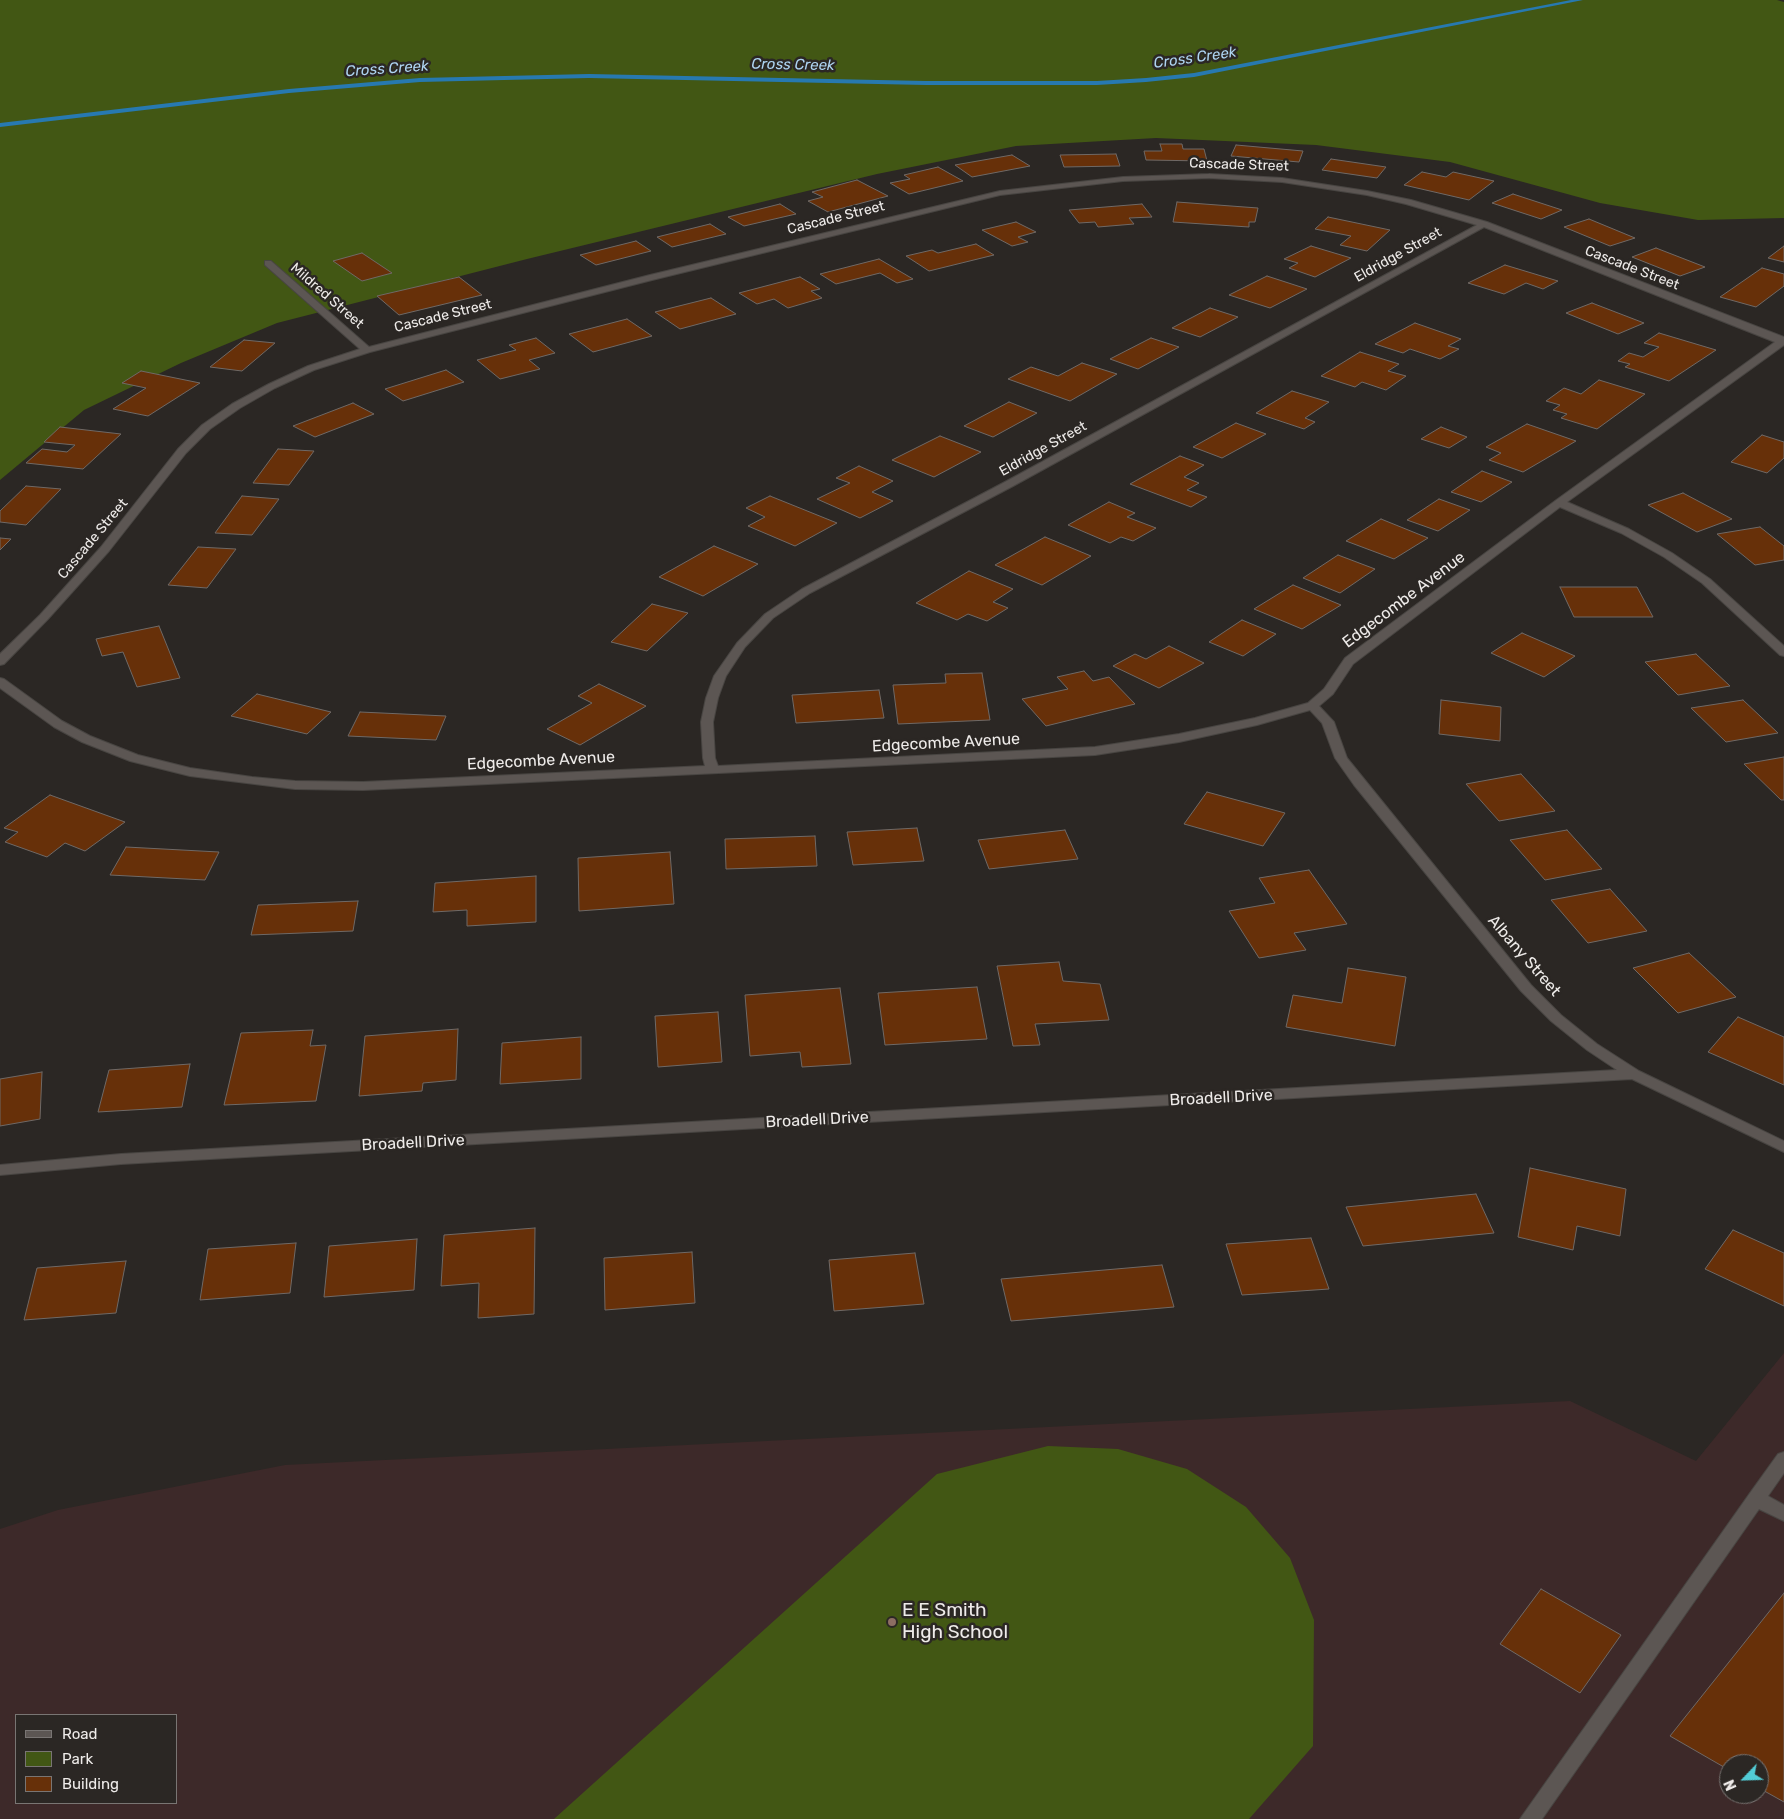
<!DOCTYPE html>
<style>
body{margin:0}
#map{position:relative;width:1784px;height:1819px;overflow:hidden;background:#2b2724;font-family:Rubik,sans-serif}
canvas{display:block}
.legend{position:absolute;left:15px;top:1714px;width:162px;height:90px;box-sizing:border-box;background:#2b2724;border:1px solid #797573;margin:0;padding:6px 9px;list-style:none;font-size:15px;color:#eeebe9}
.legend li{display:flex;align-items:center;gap:10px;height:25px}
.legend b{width:25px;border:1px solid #797573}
.north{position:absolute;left:1719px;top:1754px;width:50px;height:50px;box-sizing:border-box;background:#2b2724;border:1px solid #797573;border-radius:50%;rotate:246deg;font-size:14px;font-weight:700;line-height:20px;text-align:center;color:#eeebe9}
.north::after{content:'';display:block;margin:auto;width:18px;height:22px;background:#52ccd6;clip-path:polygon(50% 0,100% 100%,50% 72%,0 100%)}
</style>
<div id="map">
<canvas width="1784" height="1819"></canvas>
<ul class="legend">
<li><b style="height:6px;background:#5c5653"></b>Road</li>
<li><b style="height:14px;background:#425714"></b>Park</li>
<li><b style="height:14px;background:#673009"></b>Building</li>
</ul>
<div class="north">N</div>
</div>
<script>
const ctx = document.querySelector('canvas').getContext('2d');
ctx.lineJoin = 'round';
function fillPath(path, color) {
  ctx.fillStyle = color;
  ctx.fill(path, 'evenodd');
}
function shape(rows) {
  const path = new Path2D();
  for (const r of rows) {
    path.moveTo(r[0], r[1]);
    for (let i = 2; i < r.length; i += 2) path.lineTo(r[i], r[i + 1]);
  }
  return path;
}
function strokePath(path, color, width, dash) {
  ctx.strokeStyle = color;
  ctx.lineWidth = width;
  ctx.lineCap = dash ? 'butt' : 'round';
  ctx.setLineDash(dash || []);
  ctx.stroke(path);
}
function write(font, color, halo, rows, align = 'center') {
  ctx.font = font + ' Rubik,sans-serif';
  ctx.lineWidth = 5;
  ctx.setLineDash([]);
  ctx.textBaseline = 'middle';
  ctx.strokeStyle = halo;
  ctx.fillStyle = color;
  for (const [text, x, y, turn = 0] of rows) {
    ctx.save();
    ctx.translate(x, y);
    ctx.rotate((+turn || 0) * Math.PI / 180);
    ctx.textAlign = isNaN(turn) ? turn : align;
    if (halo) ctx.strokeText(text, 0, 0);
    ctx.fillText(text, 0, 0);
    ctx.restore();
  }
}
fillPath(shape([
 [1784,1353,1784,1819,0,1819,0,1529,58,1510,285,1465,1570,1401,1696,1461],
 [16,1715,176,1715,176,1803,16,1803],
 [1729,1764,1759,1764,1759,1794,1729,1794]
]), '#3d2929');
fillPath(shape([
 [0,0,1777,0,1784,2,1784,218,1698,220,1600,203,1450,162,1316,145,1156,138,1016,146,877,174,527,259,277,323,181,363,84,410,0,480],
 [1048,1446,1118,1449,1187,1469,1246,1507,1290,1558,1314,1620,1313,1746,1249,1819,554,1819,937,1474]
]), '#425714');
fillPath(shape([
 [1571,0,1583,0,1194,77,1146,82,1097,85,926,85,589,78,420,82,289,93,0,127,0,123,289,89,420,78,589,74,926,81,1097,81,1146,78,1194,73,1571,0]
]), '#2779b0');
const building = shape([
 [1160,144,1182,144,1183,149,1204,149,1207,161,1146,160,1144,151,1162,151,1160,144],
 [1236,145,1303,151,1299,162,1231,156,1236,145],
 [1116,154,1120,166,1064,167,1060,155,1116,154],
 [1012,155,1030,166,972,177,955,165,1012,155],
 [1331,159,1386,167,1377,178,1322,170,1331,159],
 [938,167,963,181,909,194,890,183,910,179,904,175,938,167],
 [1422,172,1446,177,1453,172,1494,181,1469,200,1404,185,1422,172],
 [857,180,888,196,828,212,808,201,823,197,812,192,857,180],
 [1513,194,1562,210,1541,219,1492,203,1513,194],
 [1177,202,1258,208,1255,222,1249,222,1249,227,1173,222,1177,202],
 [780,204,796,214,744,226,728,217,780,204],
 [1142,204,1152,217,1129,218,1134,224,1098,227,1095,222,1079,223,1069,210,1142,204],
 [1328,217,1390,230,1367,251,1340,245,1351,236,1315,229,1328,217],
 [1589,219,1635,238,1610,246,1564,227,1589,219],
 [1016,222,1036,232,1018,237,1028,242,1012,246,982,230,1016,222],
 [710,224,726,234,672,247,657,237,710,224],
 [636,241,651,251,596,265,580,255,636,241],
 [976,244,994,255,929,271,906,256,932,250,938,253,976,244],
 [1311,246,1351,258,1315,277,1289,268,1298,263,1284,259,1311,246],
 [1784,246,1784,262,1768,258,1784,246],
 [1656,248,1705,267,1680,276,1632,257,1656,248],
 [362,253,392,273,362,281,333,261,362,253],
 [879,259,913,279,897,283,880,273,836,284,820,274,879,259],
 [1505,265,1558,281,1543,289,1526,283,1504,294,1468,283,1505,265],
 [1762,268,1784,274,1784,286,1756,307,1720,297,1762,268],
 [1267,276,1307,289,1270,308,1229,295,1267,276],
 [459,277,482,295,399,315,377,296,459,277],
 [800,277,820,289,811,291,822,298,788,308,774,299,757,304,739,293,800,277],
 [711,298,736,314,680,329,655,312,711,298],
 [1592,303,1644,323,1618,334,1566,313,1592,303],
 [1210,308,1238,317,1200,337,1172,328,1210,308],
 [627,319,652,336,593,352,569,334,627,319],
 [1415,323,1461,339,1448,346,1459,349,1440,359,1410,349,1403,353,1375,344,1415,323],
 [1659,333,1716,350,1669,381,1625,367,1630,364,1618,361,1629,353,1643,357,1659,347,1644,343,1659,333],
 [536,338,555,353,529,360,540,369,500,379,477,360,516,350,509,345,536,338],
 [1151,338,1179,347,1138,369,1110,359,1151,338],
 [244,340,275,343,242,371,210,367,244,340],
 [1360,352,1399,364,1388,371,1406,376,1386,390,1362,382,1355,387,1321,376,1360,352],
 [1082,363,1117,374,1070,401,1008,379,1031,367,1058,376,1082,363],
 [446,370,464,382,403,401,385,389,446,370],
 [141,371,200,383,148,416,113,409,146,388,122,383,141,371],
 [1599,380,1645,394,1597,429,1561,418,1567,414,1553,410,1560,405,1546,401,1564,388,1581,394,1599,380],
 [1292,391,1329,402,1305,418,1315,422,1304,429,1256,413,1292,391],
 [1009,402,1037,413,993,437,964,426,1009,402],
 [353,403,374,414,315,437,293,426,353,403],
 [1236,423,1266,434,1222,458,1193,447,1236,423],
 [1527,424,1576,441,1523,472,1489,460,1501,453,1486,447,1527,424],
 [60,427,121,434,83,469,26,463,42,449,67,452,75,445,44,442,60,427],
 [1441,427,1467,437,1449,448,1421,439,1441,427],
 [1762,435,1784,442,1784,458,1767,473,1731,462,1762,435],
 [940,436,981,452,934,477,892,460,940,436],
 [278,449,314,451,289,485,253,483,278,449],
 [1180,456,1204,465,1184,477,1199,483,1187,490,1207,497,1191,507,1130,484,1180,456],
 [859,466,893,481,872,492,893,501,860,518,817,499,850,483,836,478,859,466],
 [1482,471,1512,482,1481,502,1451,492,1482,471],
 [26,486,61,489,26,525,0,522,0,511,26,486],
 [1683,493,1732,519,1697,532,1648,505,1683,493],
 [242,496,279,499,252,535,215,533,242,496],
 [770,496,837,523,795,546,748,526,765,517,746,508,770,496],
 [1439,499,1470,510,1438,531,1407,520,1439,499],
 [1109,502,1135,513,1127,517,1156,528,1133,541,1121,537,1110,543,1068,525,1109,502],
 [1381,519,1428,538,1394,559,1346,541,1381,519],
 [1760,527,1784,546,1784,560,1755,565,1717,534,1760,527],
 [1045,537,1091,556,1042,585,995,565,1045,537],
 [0,538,11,539,0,550,0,538],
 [714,546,758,564,703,596,659,577,714,546],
 [198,547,236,549,207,588,168,585,198,547],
 [1338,555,1375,569,1340,593,1303,578,1338,555],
 [969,571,1013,589,993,602,1008,608,987,621,968,614,957,620,916,603,969,571],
 [1293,585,1341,605,1302,629,1254,609,1293,585],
 [1560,587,1637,587,1653,617,1574,617,1560,587],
 [652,604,688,613,647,651,611,642,652,604],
 [1242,620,1276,634,1243,656,1209,642,1242,620],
 [159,626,180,678,137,687,123,652,102,656,96,639,159,626],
 [1522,633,1575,656,1544,677,1491,653,1522,633],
 [1169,646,1204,663,1159,688,1113,666,1135,654,1146,659,1169,646],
 [1696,654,1730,686,1678,695,1645,662,1696,654],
 [1084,671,1093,681,1109,677,1135,704,1046,726,1022,699,1068,689,1057,677,1084,671],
 [982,673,990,720,898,724,893,685,946,683,945,674,982,673],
 [599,684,646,706,580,745,547,729,592,703,578,696,599,684],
 [879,690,884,718,796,723,792,695,879,690],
 [257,694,331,712,307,734,231,716,257,694],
 [1441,700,1501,707,1500,741,1439,734,1441,700],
 [1743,700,1778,733,1726,742,1691,708,1743,700],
 [360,712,446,716,436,740,348,736,360,712],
 [1784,757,1784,800,1781,800,1744,764,1784,757],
 [1521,774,1555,811,1499,821,1466,784,1521,774],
 [1207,792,1285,813,1263,846,1184,824,1207,792],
 [50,795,125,822,85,851,65,843,47,857,5,842,18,832,4,828,50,795],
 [917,828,924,861,853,865,847,832,917,828],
 [1065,830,1078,859,989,869,978,840,1065,830],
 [1567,830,1602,869,1545,880,1510,840,1567,830],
 [815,836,817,866,726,869,725,839,815,836],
 [126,847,219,852,205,880,110,875,126,847],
 [670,852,674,904,579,911,578,858,670,852],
 [1309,870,1347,924,1294,933,1306,950,1259,958,1229,911,1275,903,1259,878,1309,870],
 [536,876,536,922,467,926,467,910,433,912,435,883,536,876],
 [1610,889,1647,931,1588,943,1551,900,1610,889],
 [358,901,353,931,251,935,258,905,358,901],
 [1689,953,1736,997,1678,1013,1633,968,1689,953],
 [1059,962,1063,981,1100,984,1109,1020,1035,1024,1040,1045,1013,1046,997,966,1059,962],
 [1348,968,1406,977,1395,1046,1286,1027,1293,995,1342,1003,1348,968],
 [977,987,987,1039,885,1045,878,993,977,987],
 [840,988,851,1064,802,1067,800,1052,750,1056,745,995,840,988],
 [718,1012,722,1062,658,1067,655,1016,718,1012],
 [1738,1017,1784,1037,1784,1085,1708,1052,1738,1017],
 [458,1029,456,1080,423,1083,422,1091,359,1096,365,1036,458,1029],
 [313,1030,310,1046,326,1045,316,1101,224,1105,241,1033,313,1030],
 [581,1037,581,1079,500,1084,502,1043,581,1037],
 [190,1064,182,1107,98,1112,109,1070,190,1064],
 [42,1072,40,1119,0,1126,0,1079,42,1072],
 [1530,1168,1626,1189,1620,1236,1577,1226,1573,1250,1518,1237,1530,1168],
 [1476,1194,1494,1233,1363,1246,1346,1207,1476,1194],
 [535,1228,534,1314,478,1318,479,1283,441,1286,444,1235,535,1228],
 [1733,1230,1784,1253,1784,1306,1705,1269,1733,1230],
 [1311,1238,1329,1289,1242,1295,1226,1244,1311,1238],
 [417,1239,414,1290,324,1297,329,1246,417,1239],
 [296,1243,290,1293,200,1300,208,1249,296,1243],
 [692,1252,695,1303,605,1310,604,1258,692,1252],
 [915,1253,924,1304,834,1311,829,1260,915,1253],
 [126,1261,116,1313,24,1320,37,1268,126,1261],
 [1162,1265,1174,1307,1011,1321,1001,1279,1162,1265],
 [1541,1589,1621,1635,1580,1693,1500,1644,1541,1589],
 [1784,1593,1784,1802,1759,1788,1759,1764,1729,1764,1729,1770,1670,1736,1784,1593]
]);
fillPath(building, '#673009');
strokePath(building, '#6f6966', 1);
const service = shape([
 [1784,1452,1784,1473,1768,1496,1784,1505,1784,1521,1759,1509,1542,1819,1520,1819,1750,1493,1778,1454,1784,1452]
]);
const minor = shape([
 [1209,174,1282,178,1367,191,1411,200,1487,222,1784,337,1784,345,1567,502,1629,529,1672,553,1710,579,1784,646,1784,656,1780,655,1702,583,1664,557,1621,533,1560,507,1353,664,1333,694,1319,706,1334,722,1347,758,1364,779,1531,985,1561,1015,1597,1044,1639,1071,1784,1141,1784,1152,1632,1079,121,1164,0,1175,0,1165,121,1154,1617,1070,1587,1050,1551,1021,1521,991,1354,785,1335,758,1322,723,1310,710,1257,725,1179,742,1095,755,363,790,295,789,190,776,130,761,82,742,54,727,0,688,0,678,4,679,62,721,90,736,138,755,190,768,252,777,295,781,363,782,705,766,703,758,701,722,706,698,714,676,737,643,765,614,802,589,1005,482,1477,225,1406,204,1367,195,1282,182,1209,178,1123,181,1000,195,652,280,370,352,314,370,275,388,240,408,210,429,186,453,109,551,48,619,4,664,0,665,0,654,40,615,101,547,178,449,202,425,232,404,269,384,308,366,360,349,265,265,265,261,271,261,369,347,650,275,1000,191,1123,177,1209,174],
 [1484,227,1775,342,1555,501,1345,658,1324,689,1308,703,1255,718,1179,734,1095,747,718,766,715,758,713,722,718,698,726,676,745,647,773,618,810,593,1013,486,1484,227]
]);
strokePath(service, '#484542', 2);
strokePath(minor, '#484542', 2);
fillPath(service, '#5c5653');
fillPath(minor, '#5c5653');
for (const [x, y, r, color] of [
 [892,1622,5,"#8d6e63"]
]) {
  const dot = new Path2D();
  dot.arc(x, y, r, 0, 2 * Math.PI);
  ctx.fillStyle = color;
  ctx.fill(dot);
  strokePath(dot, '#2b2724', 2);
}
write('14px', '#eeebe9', '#2b2724', [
 ["Cascade Street",1239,165,2],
 ["Cascade Street",836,218,-14],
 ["Eldridge Street",1398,255,-29],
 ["Cascade Street",1632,268,21],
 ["Mildred Street",327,296,41],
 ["Cascade Street",443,316,-14],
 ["Eldridge Street",1043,449,-29],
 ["Cascade Street",93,539,-50]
]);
write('italic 15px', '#aed4f1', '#2b2724', [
 ["Cross Creek",1195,58,-8],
 ["Cross Creek",793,65,1],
 ["Cross Creek",387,69,-4]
]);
write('16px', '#eeebe9', '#2b2724', [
 ["Edgecombe Avenue",1404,600,-37],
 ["Edgecombe Avenue",946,743,-3],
 ["Edgecombe Avenue",541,761,-3],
 ["Albany Street",1524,956,49],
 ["Broadell Drive",1221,1098,-3],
 ["Broadell Drive",817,1120,-3],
 ["Broadell Drive",413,1143,-3]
]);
write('19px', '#eeebe9', '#2b2724', [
 ["E E Smith",902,1611],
 ["High School",902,1633]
], 'left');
</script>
